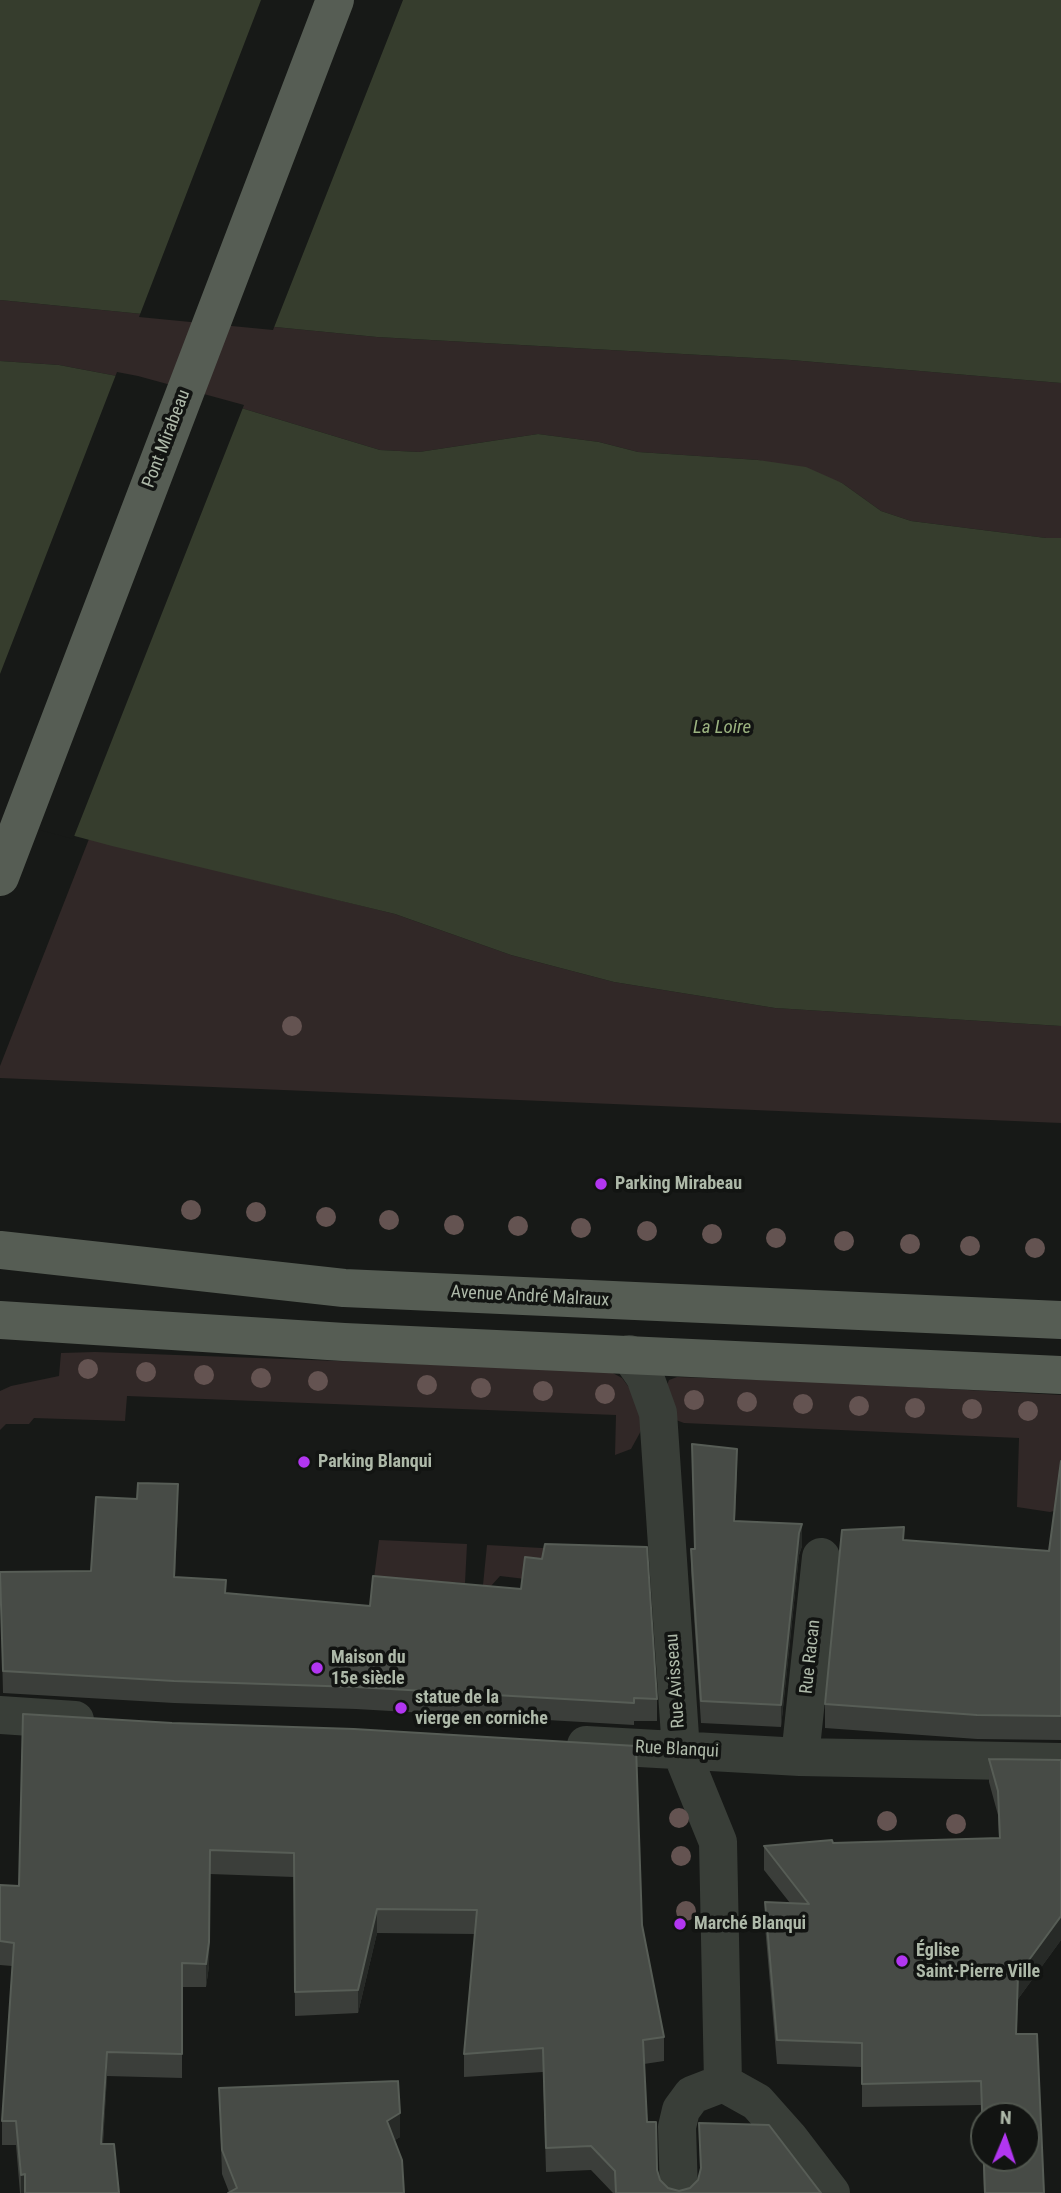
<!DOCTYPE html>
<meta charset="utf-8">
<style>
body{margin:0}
#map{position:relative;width:1061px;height:2193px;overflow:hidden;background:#171917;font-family:"Roboto Condensed",sans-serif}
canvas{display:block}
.north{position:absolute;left:970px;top:2102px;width:70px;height:70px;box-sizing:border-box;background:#121412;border:2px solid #50564e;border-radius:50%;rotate:2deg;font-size:19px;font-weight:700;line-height:28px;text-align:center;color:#aeb9a9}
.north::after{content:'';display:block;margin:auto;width:24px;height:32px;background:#b236f1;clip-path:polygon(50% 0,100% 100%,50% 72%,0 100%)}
</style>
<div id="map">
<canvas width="1061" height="2193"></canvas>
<div class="north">N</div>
</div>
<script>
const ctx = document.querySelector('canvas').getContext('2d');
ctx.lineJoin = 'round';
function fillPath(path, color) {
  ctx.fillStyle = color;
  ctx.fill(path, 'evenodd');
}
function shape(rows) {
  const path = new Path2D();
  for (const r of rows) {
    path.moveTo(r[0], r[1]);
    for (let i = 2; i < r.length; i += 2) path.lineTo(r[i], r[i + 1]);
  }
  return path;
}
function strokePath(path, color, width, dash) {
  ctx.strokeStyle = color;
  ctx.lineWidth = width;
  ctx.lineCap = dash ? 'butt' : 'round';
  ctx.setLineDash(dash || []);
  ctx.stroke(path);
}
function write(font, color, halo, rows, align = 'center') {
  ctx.font = font + ' "Roboto Condensed",sans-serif';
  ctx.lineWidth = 7;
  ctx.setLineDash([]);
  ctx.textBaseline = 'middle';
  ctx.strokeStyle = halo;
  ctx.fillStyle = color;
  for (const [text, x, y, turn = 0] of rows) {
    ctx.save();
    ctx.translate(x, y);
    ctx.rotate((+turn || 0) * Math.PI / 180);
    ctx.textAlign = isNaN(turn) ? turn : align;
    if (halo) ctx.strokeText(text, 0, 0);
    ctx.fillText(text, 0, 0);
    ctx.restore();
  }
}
fillPath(shape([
 [0,300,377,337,791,360,1061,383,1061,538,1046,538,911,521,881,511,842,483,758,460,638,452,599,442,538,434,419,452,380,450,228,404,138,380,59,365,0,361],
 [89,839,395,914,511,955,614,982,775,1008,1061,1026,1061,1123,0,1078,0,1066],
 [95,1352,609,1371,622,1378,631,1390,639,1405,642,1429,631,1449,615,1455,616,1415,127,1396,125,1421,34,1418,29,1424,6,1424,0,1430,0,1391,11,1386,59,1376,61,1353],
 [677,1377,819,1382,1061,1395,1061,1509,1050,1512,1017,1507,1019,1438,684,1423,676,1420,667,1385,669,1380],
 [379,1540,467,1544,465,1583,374,1578],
 [487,1545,633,1553,542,1581,500,1576,491,1586,483,1585]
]), '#312827');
fillPath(shape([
 [0,0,1061,0,1061,383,791,360,377,337,0,300],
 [0,361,59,365,138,380,228,404,380,450,419,452,538,434,599,442,638,452,758,460,806,467,842,483,881,511,911,521,1046,538,1061,538,1061,1026,775,1008,614,982,511,955,395,914,112,846,0,816]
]), '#363d2d');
fillPath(shape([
 [261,0,403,0,273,330,139,317],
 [117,372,138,376,244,405,73,839,0,819,0,674]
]), '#171917');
strokePath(shape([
 [629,1354,645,1377,658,1413,681,1751,718,1842,723,2083],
 [0,1715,75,1720],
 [586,1745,800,1757,1061,1762],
 [800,1757,821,1557],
 [723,2083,757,2102,789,2138,831,2193],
 [679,2193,677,2127,681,2110,692,2095,723,2083]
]), '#393e38', 38);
strokePath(shape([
 [0,877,335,0],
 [0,1250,344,1288,1061,1320],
 [0,1320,344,1342,1061,1375]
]), '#565d54', 38);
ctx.fillStyle = '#645351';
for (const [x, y] of [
 [292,1026],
 [191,1210],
 [256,1212],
 [326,1217],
 [389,1220],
 [454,1225],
 [518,1226],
 [581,1228],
 [647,1231],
 [712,1234],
 [776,1238],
 [844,1241],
 [910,1244],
 [970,1246],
 [1035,1248],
 [88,1369],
 [146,1372],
 [204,1375],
 [261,1378],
 [318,1381],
 [427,1385],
 [481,1388],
 [543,1391],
 [605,1394],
 [694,1400],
 [747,1402],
 [803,1404],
 [859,1406],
 [915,1408],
 [972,1409],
 [1028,1411],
 [679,1818],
 [887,1821],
 [956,1824],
 [681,1856],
 [686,1911]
]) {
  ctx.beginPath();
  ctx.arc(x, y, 10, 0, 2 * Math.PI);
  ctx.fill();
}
fillPath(shape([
 [1061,1461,1061,1740,977,1739,825,1728,825,1704,904,1540,1049,1551],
 [737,1471,735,1521,802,1546,799,1555,781,1727,701,1723,691,1571,691,1549,694,1549],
 [178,1506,175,1577,226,1593,657,1699,657,1721,634,1721,634,1725,356,1709,174,1703,3,1693,0,1572,91,1571],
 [23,1714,642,1925,664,2037,664,2061,644,2064,647,2122,660,2180,668,2188,679,2191,690,2188,698,2180,700,2171,699,2123,821,2193,613,2193,591,2170,546,2172,543,2072,464,2077,464,2054,475,1934,377,1933,358,2013,295,2016,294,1877,210,1874,209,1966,206,1987,182,1987,182,2078,107,2076,103,2144,119,2193,20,2193,16,2145,2,2145,2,2121,12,1966,0,1965,0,1885,19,1886],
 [989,1759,1061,1760,1061,1940,1018,1999,1016,2034,1044,2193,984,2193,981,2105,862,2107,862,2067,777,2064,765,1926,765,1902,790,1903,764,1870,764,1846,999,1838,998,1815,989,1782],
 [219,2088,400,2137,395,2140,229,2192,222,2174]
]), '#3b3e3a');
fillPath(shape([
 [178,1484,178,1506,174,1599,174,1577],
 [802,1524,802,1546,799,1555,781,1727,781,1705,799,1533],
 [210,1850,209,1966,206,1987,206,1964],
 [377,1909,377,1933,358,2013,358,1990],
 [1061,1916,1061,1940,1018,1999,1016,2057,1018,1975],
 [107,2052,107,2076,101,2168,101,2144],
 [400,2113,400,2137,387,2145,387,2121],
 [25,2174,25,2193,21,2193,21,2175]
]), '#272a27');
const building = shape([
 [692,1444,737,1449,734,1521,802,1524,799,1533,781,1705,701,1701,691,1549,695,1549,692,1444],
 [1061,1461,1061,1716,977,1715,825,1704,842,1530,904,1527,903,1540,1049,1551,1061,1461],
 [138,1483,178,1484,174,1577,226,1580,225,1593,370,1606,373,1576,521,1589,525,1557,542,1559,545,1544,647,1547,657,1699,634,1698,634,1703,356,1687,174,1681,3,1671,0,1572,91,1571,96,1497,137,1499,138,1483],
 [23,1714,172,1723,354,1729,636,1746,642,1925,664,2037,643,2040,647,2122,656,2122,657,2170,660,2180,668,2188,679,2191,690,2188,698,2180,701,2168,699,2123,769,2125,821,2193,616,2193,615,2171,591,2146,546,2148,543,2048,464,2054,477,1910,377,1909,358,1990,295,1992,294,1853,210,1850,209,1942,206,1964,182,1963,182,2054,107,2052,101,2144,114,2144,119,2193,25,2193,25,2174,21,2175,16,2121,2,2121,14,1943,0,1941,0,1885,19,1886,23,1714],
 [989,1759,1061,1760,1061,1916,1018,1975,1016,2034,1037,2034,1044,2193,985,2193,981,2081,862,2084,862,2043,777,2040,765,1902,809,1904,764,1846,832,1840,833,1843,1000,1838,998,1791,989,1759],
 [984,2116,1026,2116,1026,2158,984,2158,984,2116],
 [398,2081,400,2113,387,2121,402,2160,404,2193,228,2193,237,2188,222,2150,219,2088,398,2081]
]);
fillPath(building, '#474b46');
strokePath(building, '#575d56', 2);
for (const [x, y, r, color] of [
 [601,1184,7,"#b236f1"],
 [304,1462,7,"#b236f1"],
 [317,1668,7,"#b236f1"],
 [401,1708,7,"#b236f1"],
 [680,1924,7,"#b236f1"],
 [902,1961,7,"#b236f1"]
]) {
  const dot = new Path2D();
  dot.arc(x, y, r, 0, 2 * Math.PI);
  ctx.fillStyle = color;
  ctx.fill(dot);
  strokePath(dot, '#121412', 2.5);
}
write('18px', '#aeb9a9', '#121412', [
 ["Pont Mirabeau",167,439,-69],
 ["Avenue André Malraux",530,1297,3],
 ["Rue Racan",811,1657,-84],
 ["Rue Avisseau",676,1681,-94],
 ["Rue Blanqui",677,1750,3]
]);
write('bold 18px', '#aeb9a9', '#121412', [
 ["Parking Mirabeau",615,1184],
 ["Parking Blanqui",318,1462],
 ["Maison du",331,1658],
 ["15e siècle",331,1679],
 ["statue de la",415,1698],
 ["vierge en corniche",415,1719],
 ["Marché Blanqui",694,1924],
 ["Église",916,1951],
 ["Saint-Pierre Ville",916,1972]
], 'left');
write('italic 19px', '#9bb380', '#121412', [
 ["La Loire",722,728]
]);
</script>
